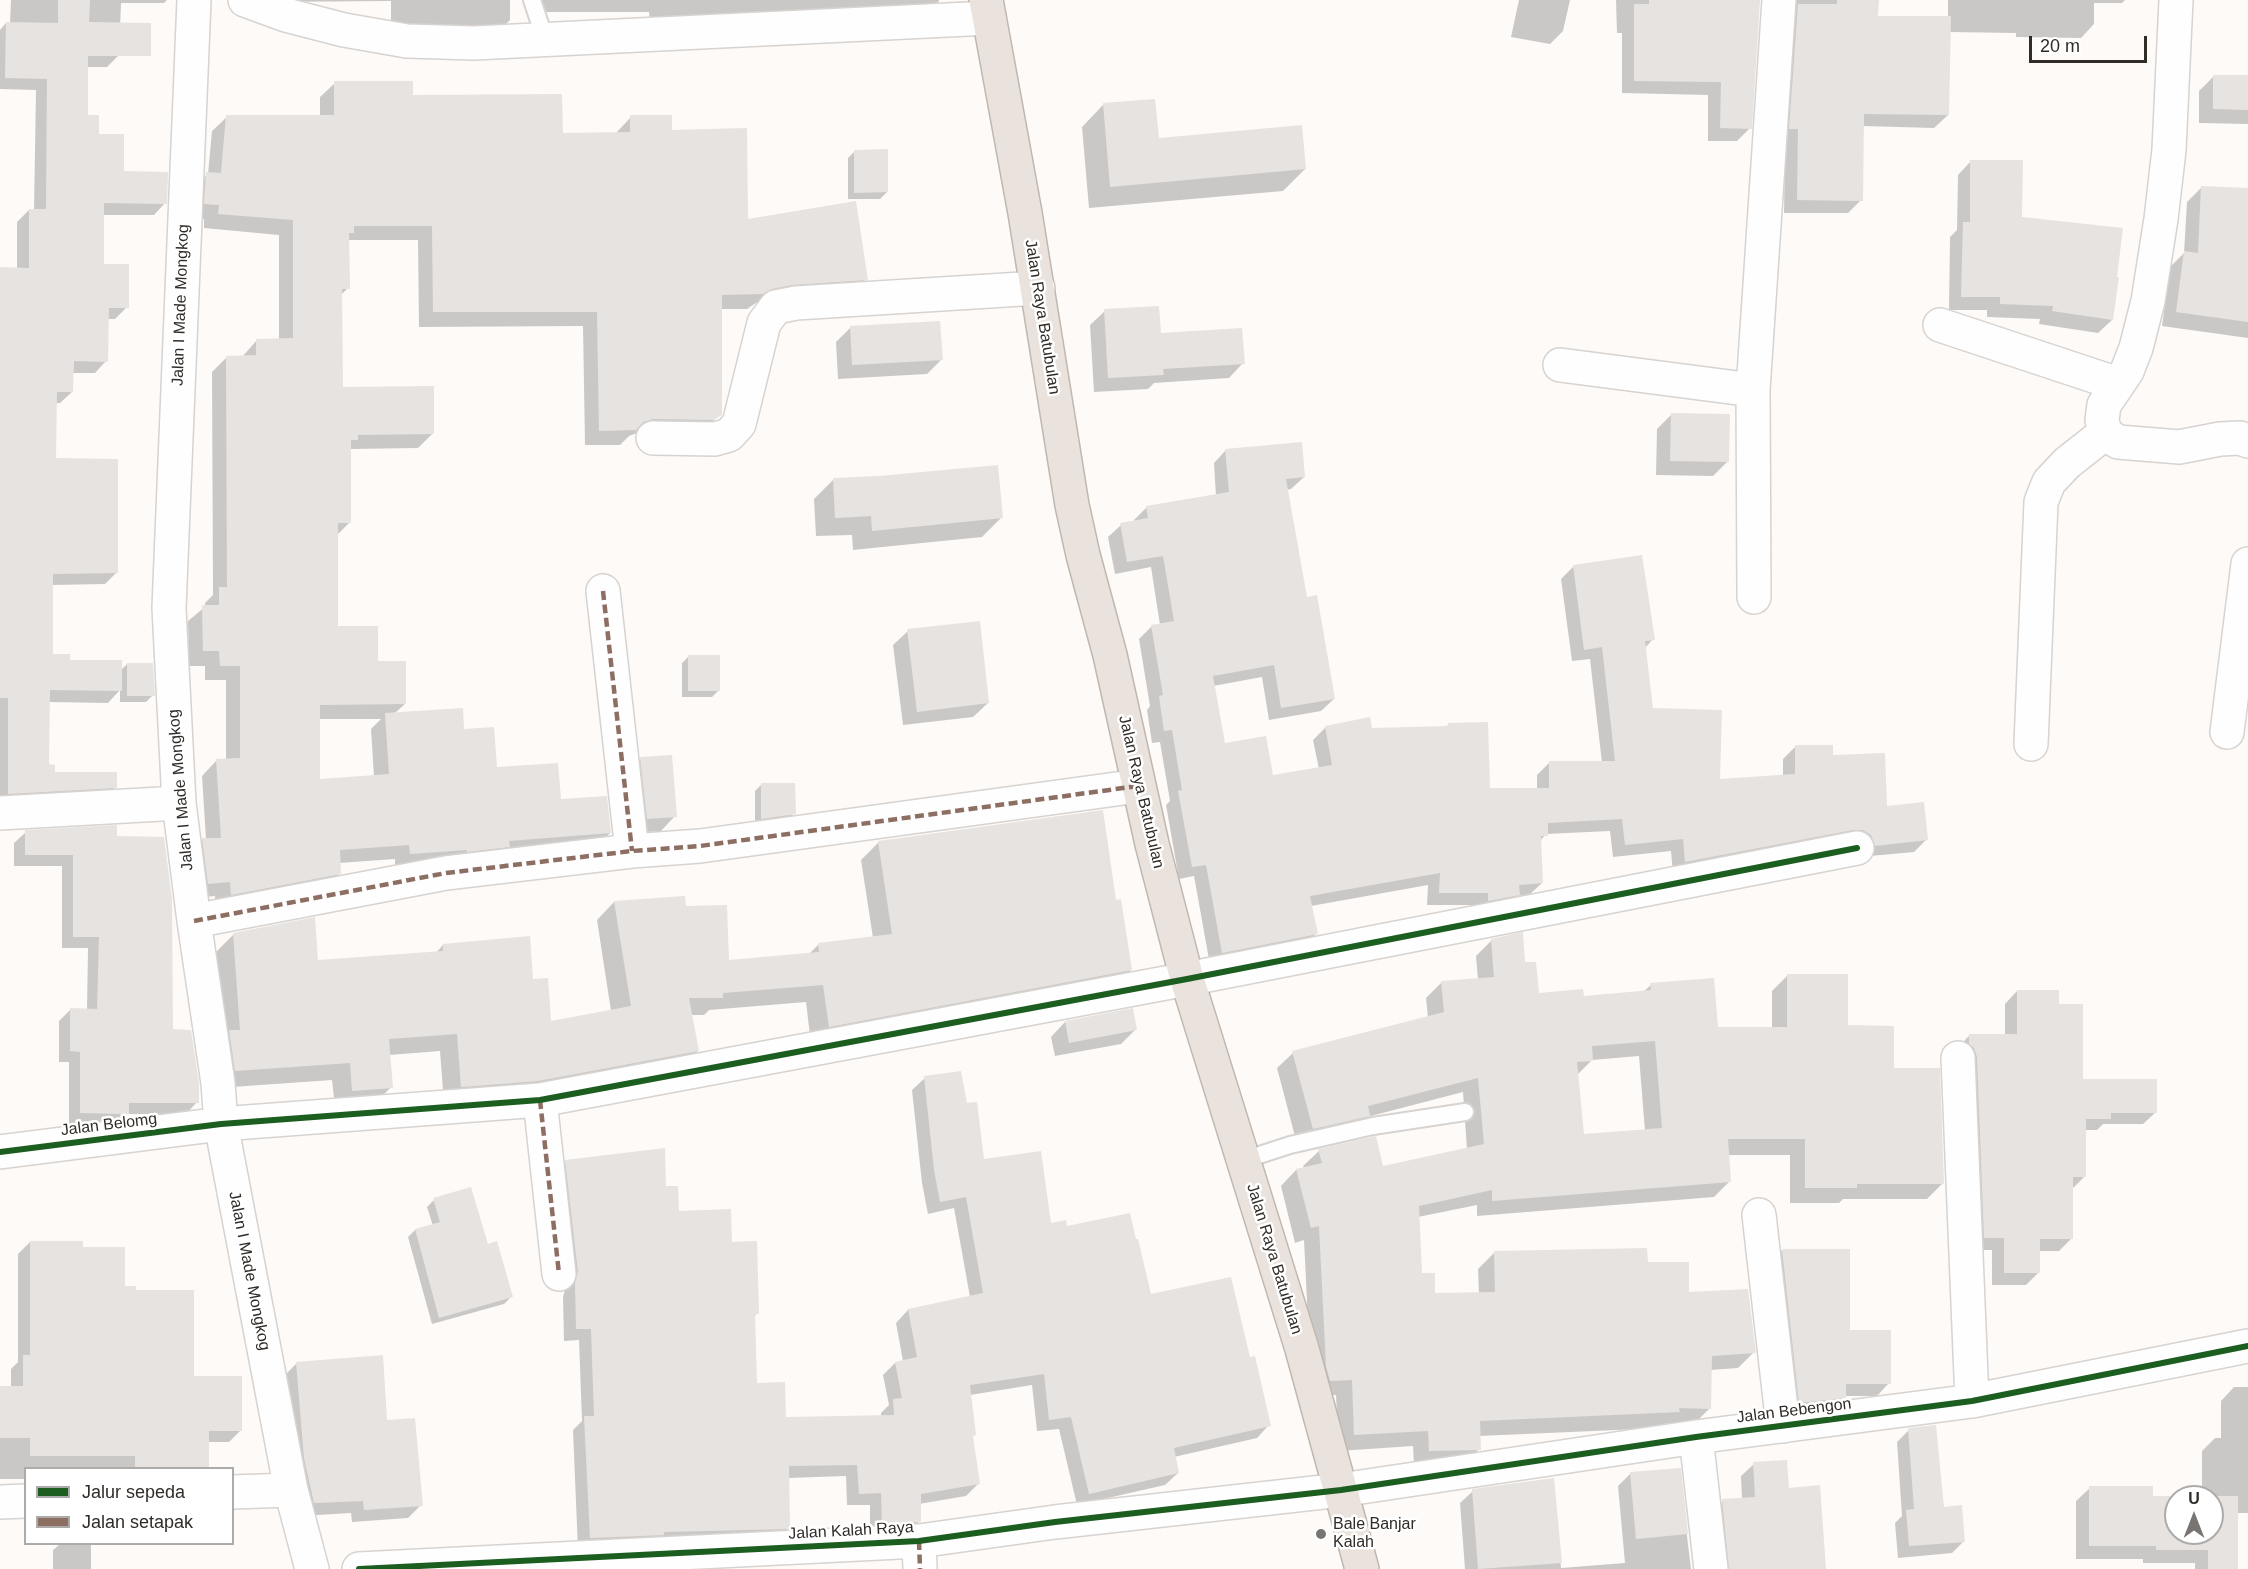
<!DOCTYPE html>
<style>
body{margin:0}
#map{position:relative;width:2248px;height:1569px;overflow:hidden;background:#fdfaf8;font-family:Helvetica,sans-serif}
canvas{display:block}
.legend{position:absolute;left:24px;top:1467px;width:210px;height:78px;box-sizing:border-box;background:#fff;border:2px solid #acaba9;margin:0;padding:8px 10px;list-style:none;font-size:18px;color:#302c28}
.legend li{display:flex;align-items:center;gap:12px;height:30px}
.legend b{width:30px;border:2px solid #acaba9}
.north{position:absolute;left:2164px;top:1485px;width:60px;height:60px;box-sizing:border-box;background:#fff;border:2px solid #acaba9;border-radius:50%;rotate:0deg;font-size:16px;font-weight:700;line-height:24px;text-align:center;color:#302c28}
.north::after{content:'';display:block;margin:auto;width:21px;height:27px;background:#787471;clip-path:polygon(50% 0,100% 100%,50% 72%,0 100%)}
.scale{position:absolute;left:2029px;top:36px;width:118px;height:27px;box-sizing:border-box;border:3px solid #302c28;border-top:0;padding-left:8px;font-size:18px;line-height:21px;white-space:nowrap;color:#302c28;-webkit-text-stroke:4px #fff;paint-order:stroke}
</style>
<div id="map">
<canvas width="2248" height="1569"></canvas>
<ul class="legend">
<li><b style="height:8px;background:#1b5e20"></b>Jalur sepeda</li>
<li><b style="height:8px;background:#8d6e63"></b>Jalan setapak</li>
</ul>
<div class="north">U</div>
<div class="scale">20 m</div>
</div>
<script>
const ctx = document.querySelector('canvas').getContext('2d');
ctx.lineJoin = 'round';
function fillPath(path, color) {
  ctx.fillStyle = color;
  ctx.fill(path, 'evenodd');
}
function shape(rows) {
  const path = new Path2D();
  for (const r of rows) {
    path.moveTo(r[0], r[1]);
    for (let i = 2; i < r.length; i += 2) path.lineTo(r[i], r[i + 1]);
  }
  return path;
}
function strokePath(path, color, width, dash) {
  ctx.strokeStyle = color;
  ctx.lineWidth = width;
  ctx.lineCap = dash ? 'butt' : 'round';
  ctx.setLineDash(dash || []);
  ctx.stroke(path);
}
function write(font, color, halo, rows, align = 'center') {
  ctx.font = font + ' Helvetica,sans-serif';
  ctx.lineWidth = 5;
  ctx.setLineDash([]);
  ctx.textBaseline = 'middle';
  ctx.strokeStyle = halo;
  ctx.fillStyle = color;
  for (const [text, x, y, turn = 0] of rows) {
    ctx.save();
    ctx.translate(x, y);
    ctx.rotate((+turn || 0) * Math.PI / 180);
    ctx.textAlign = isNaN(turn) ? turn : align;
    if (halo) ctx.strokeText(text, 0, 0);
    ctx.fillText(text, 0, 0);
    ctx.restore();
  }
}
fillPath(shape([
 [11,0,167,0,164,3,121,3,119,55,107,67,86,67,86,117,123,173,165,203,154,215,102,215,102,266,127,307,115,319,107,319,106,361,95,373,72,373,72,392,60,403,56,403,55,460,117,572,105,584,52,585,52,655,69,661,120,671,127,664,153,695,146,702,120,702,120,690,108,703,49,702,47,766,53,773,115,787,104,799,0,805,0,269,17,269,17,222,29,210,34,210,36,90,0,89,0,30,6,23,10,23],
 [256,0,510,0,510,20,498,32,391,32,391,1,262,2],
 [538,0,939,0,939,1,922,18,651,32,649,12,538,12],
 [1519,0,1570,0,1563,31,1550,44,1511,37],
 [1616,0,1759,0,1750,128,1737,141,1708,141,1708,95,1622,93,1622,33,1617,33],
 [1779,0,1877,0,1876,17,1948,17,1948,0,2125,0,2122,3,2094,3,2094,24,2081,38,2016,37,2016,33,1949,32,1948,115,1934,128,1862,126,1861,200,1848,213,1784,213,1785,142],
 [2214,76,2248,77,2248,124,2199,123,2199,91],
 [335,83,412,97,562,134,616,133,631,117,670,132,747,220,866,279,851,294,776,299,756,303,747,309,720,309,720,414,705,429,696,434,637,433,629,436,620,445,585,445,583,326,419,327,418,240,347,240,348,288,340,296,342,389,433,433,418,448,350,449,350,522,337,535,337,628,377,663,405,704,395,713,463,730,495,768,559,800,610,833,595,848,395,868,395,859,339,863,340,873,325,888,216,909,215,896,194,898,188,854,203,839,206,839,202,776,216,761,226,760,226,680,205,680,205,666,189,666,188,621,205,607,205,603,213,595,212,372,227,357,242,357,257,340,279,340,279,235,204,228,204,219,190,219,191,189,208,174,212,131,227,117,320,117,320,97],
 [318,719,381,719,371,729,374,777,318,781],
 [1103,105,1157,140,1305,169,1283,191,1089,208,1082,127],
 [855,151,887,192,880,199,848,199,848,158],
 [1971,161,2112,320,2098,333,2039,324,2040,319,1987,317,1987,310,1949,310,1950,237,1957,230,1958,175],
 [2201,188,2248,190,2248,338,2162,326,2170,267,2184,253,2187,202],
 [1105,311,1160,335,1243,363,1229,378,1154,383,1148,389,1094,392,1090,325],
 [851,327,941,360,927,374,838,379,836,342],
 [1671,415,1728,461,1713,476,1656,475,1657,429],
 [1226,450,1304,477,1291,489,1286,490,1306,599,1334,699,1321,711,1269,720,1262,677,1213,686,1224,745,1272,777,1319,769,1313,740,1326,727,1370,729,1446,727,1448,725,1489,790,1537,790,1537,775,1549,763,1602,763,1590,659,1572,661,1561,579,1573,567,1653,639,1645,648,1652,709,1719,780,1783,776,1783,759,1796,746,1831,757,1885,808,1927,839,1914,852,1673,874,1671,851,1613,857,1610,831,1546,834,1540,841,1542,883,1529,895,1516,896,1506,907,1476,913,1475,905,1427,905,1428,885,1311,906,1316,934,1303,946,1210,965,1194,876,1179,879,1166,805,1170,801,1160,742,1152,743,1147,710,1150,706,1139,639,1151,627,1160,625,1151,567,1115,574,1108,537,1121,525,1134,522,1134,520,1146,508,1216,496,1214,463],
 [833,480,1002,517,982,537,853,550,852,535,816,536,814,499],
 [908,631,988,703,973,717,903,725,893,645],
 [689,656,719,690,712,697,682,697,682,663],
 [641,759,675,816,661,831,633,833,627,773],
 [762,784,794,813,787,820,755,825,755,791],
 [26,832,115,837,171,1031,197,1102,186,1114,127,1114,116,1125,69,1124,69,1062,59,1062,59,1021,70,1010,87,1010,88,948,62,948,62,866,14,866,14,843],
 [879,842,1115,902,1131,970,1113,987,811,1044,806,1002,709,1010,704,1015,691,1015,698,1051,680,1068,444,1104,440,1051,389,1055,391,1087,374,1105,335,1108,332,1080,218,1088,222,1039,216,952,234,934,317,961,436,953,443,945,531,981,549,1022,611,1011,597,920,614,902,685,908,727,961,808,955,819,944,873,938,861,860],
 [1492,940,1524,964,1538,994,1582,997,1643,992,1651,985,1717,1029,1772,1029,1772,991,1788,975,1893,1069,1943,1183,1927,1199,1843,1199,1839,1203,1790,1203,1790,1155,1727,1155,1730,1181,1714,1197,1477,1216,1477,1205,1418,1217,1421,1275,1434,1295,1479,1294,1478,1269,1494,1253,1646,1264,1688,1294,1754,1352,1738,1368,1710,1370,1710,1408,1694,1424,1667,1423,1662,1428,1479,1436,1479,1449,1464,1465,1414,1466,1413,1446,1339,1451,1336,1395,1315,1396,1311,1383,1304,1240,1295,1243,1281,1186,1296,1170,1304,1168,1303,1166,1319,1151,1382,1167,1467,1149,1463,1092,1367,1117,1353,1131,1297,1144,1277,1068,1293,1053,1428,1018,1426,998,1442,982,1478,980,1476,956],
 [1639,1056,1645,1131,1582,1136,1577,1075,1592,1060],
 [2017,991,2057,1006,2082,1081,2156,1112,2143,1124,2103,1124,2097,1130,2084,1130,2084,1177,2071,1190,2071,1239,2059,1251,2039,1251,2039,1272,2026,1285,1992,1285,1992,1250,1972,1250,1957,1048,1970,1035,2005,1035,2005,1004],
 [1065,1022,1135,1030,1121,1044,1055,1056,1051,1037],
 [925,1078,965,1105,982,1161,1050,1225,1066,1228,1150,1296,1249,1359,1269,1425,1257,1438,1174,1457,1178,1473,1165,1485,1077,1505,1059,1429,1037,1431,1032,1385,970,1395,974,1435,971,1438,979,1483,966,1496,919,1504,920,1521,907,1534,870,1536,870,1505,847,1505,846,1476,788,1478,789,1528,776,1541,578,1550,573,1430,582,1421,579,1340,564,1341,563,1297,566,1285,554,1174,566,1162,665,1188,677,1212,731,1243,757,1313,754,1317,755,1384,785,1419,881,1416,881,1413,889,1405,883,1375,895,1363,903,1361,896,1323,908,1310,970,1297,954,1208,928,1214,922,1183,912,1090],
 [434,1200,487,1246,511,1297,504,1304,432,1324,408,1237,415,1230,433,1226,427,1207],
 [30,1242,81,1248,123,1287,134,1291,193,1377,241,1430,229,1442,207,1442,207,1468,26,1468,26,1479,0,1479,0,1388,11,1388,11,1369,18,1362,18,1254],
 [1782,1250,1889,1383,1877,1396,1845,1396,1832,1410,1787,1415,1770,1263],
 [297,1363,385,1422,421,1505,408,1518,352,1522,351,1513,301,1516,284,1376],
 [2234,1387,2248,1387,2248,1513,2237,1513,2237,1569,2195,1569,2195,1563,2143,1563,2143,1559,2076,1559,2076,1501,2090,1488,2152,1498,2176,1498,2176,1533,2212,1533,2212,1497,2202,1497,2202,1451,2215,1438,2221,1438,2221,1401],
 [1909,1430,1943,1508,1964,1541,1952,1553,1898,1558,1895,1523,1902,1516,1897,1442],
 [1754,1464,1787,1490,1825,1569,1716,1569,1710,1513,1723,1501,1742,1499,1741,1476],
 [1679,1470,1691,1569,1465,1569,1460,1503,1473,1491,1553,1480,1561,1568,1625,1563,1618,1486,1631,1473],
 [60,1544,91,1544,91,1569,53,1569,53,1550]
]), '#0003');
fillPath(shape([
 [58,0,90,0,89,22,151,23,151,56,88,56,88,115,99,115,99,134,124,134,124,171,168,172,167,204,104,203,104,264,129,264,129,308,109,308,108,362,74,361,73,392,57,392,56,458,118,459,118,573,53,574,53,654,70,654,70,660,122,660,122,691,50,690,49,764,55,765,55,772,117,772,117,788,8,794,8,698,0,698,0,267,29,268,29,209,46,209,47,79,5,78,6,22,58,23],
 [1649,0,1760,0,1752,129,1720,128,1721,82,1634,81,1634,4,1649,4],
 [1837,0,1879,0,1878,16,1951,16,1949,115,1864,114,1863,201,1797,200,1798,129,1789,129,1798,4,1837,4],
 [2213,75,2248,75,2248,110,2213,109],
 [334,81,413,81,413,95,562,94,563,133,630,132,630,115,672,115,672,130,747,128,748,219,856,201,868,280,792,285,772,289,763,294,722,295,722,415,713,420,653,419,643,422,636,430,599,431,597,312,433,312,432,226,354,226,354,233,349,233,350,289,342,289,343,387,434,386,434,434,358,435,358,440,351,440,351,523,338,523,338,626,378,626,378,661,406,661,406,704,320,705,320,779,389,774,385,713,463,708,464,729,494,727,497,767,558,763,561,799,607,796,611,833,509,841,510,847,467,852,467,850,410,854,409,845,340,850,341,874,231,895,230,882,208,884,202,838,221,838,216,759,240,758,240,666,220,666,219,651,203,651,202,605,219,605,219,587,227,587,226,356,256,355,256,339,293,338,293,220,218,214,219,205,204,204,206,172,221,173,226,115,334,115],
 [1155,99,1159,138,1302,125,1306,169,1110,187,1103,103],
 [888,149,888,192,854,193,854,150],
 [1970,160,2023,160,2022,217,2123,228,2117,277,2119,277,2113,320,2052,311,2053,306,2000,304,2000,297,1961,297,1963,222,1970,222],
 [2201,186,2248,188,2248,322,2176,312,2184,251,2198,253],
 [1159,306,1161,333,1242,328,1245,364,1163,369,1164,375,1108,378,1104,309],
 [940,321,943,360,852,365,850,326],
 [1671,413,1730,414,1729,462,1670,461],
 [1302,442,1305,477,1286,479,1307,597,1317,595,1335,699,1281,708,1274,665,1213,676,1225,743,1266,736,1273,775,1332,765,1325,726,1370,717,1372,728,1448,726,1448,723,1488,722,1490,788,1549,788,1549,761,1615,761,1602,647,1584,650,1573,565,1642,555,1655,640,1645,641,1653,708,1722,710,1720,779,1795,774,1795,745,1833,745,1833,755,1885,753,1887,806,1924,802,1928,840,1875,846,1871,835,1863,830,1853,830,1685,862,1683,839,1625,845,1622,819,1548,823,1548,836,1541,836,1543,883,1519,885,1520,895,1488,901,1488,893,1439,893,1440,873,1310,896,1318,934,1222,953,1206,865,1192,867,1178,791,1182,790,1172,730,1164,731,1159,696,1163,695,1151,625,1174,621,1163,556,1127,562,1120,523,1148,518,1146,506,1229,492,1225,449],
 [998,465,1003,518,872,531,871,516,835,518,833,478,879,476],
 [980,621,989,703,917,712,907,629],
 [688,655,720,655,720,691,688,691],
 [127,663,153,663,155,696,127,696],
 [672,755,677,817,647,819,640,757],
 [761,783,795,783,796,814,761,819],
 [1103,810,1116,900,1121,899,1132,970,829,1027,823,985,723,993,723,998,689,998,699,1051,538,1081,461,1087,457,1034,389,1039,393,1088,352,1091,350,1063,235,1071,229,1030,240,1030,233,933,315,917,318,960,443,951,443,944,530,936,533,979,548,978,551,1021,631,1006,614,901,685,896,686,906,727,905,729,960,819,952,818,943,892,934,878,841],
 [117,825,117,836,164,837,172,899,173,1029,191,1030,199,1083,199,1103,129,1103,129,1114,80,1113,80,1052,70,1051,70,1008,97,1009,99,937,73,937,73,855,25,855,25,830],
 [1523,932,1525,962,1536,962,1539,993,1583,989,1584,996,1651,990,1650,983,1714,978,1718,1027,1787,1027,1787,974,1848,974,1848,1025,1894,1026,1894,1068,1940,1068,1944,1184,1857,1184,1857,1188,1805,1188,1805,1139,1728,1139,1731,1182,1492,1201,1492,1190,1419,1206,1422,1273,1435,1273,1435,1293,1495,1292,1494,1251,1647,1248,1648,1262,1689,1262,1689,1292,1748,1289,1756,1353,1712,1356,1711,1409,1679,1408,1680,1412,1480,1421,1481,1450,1429,1451,1428,1431,1354,1435,1352,1380,1330,1381,1326,1366,1319,1226,1311,1228,1296,1169,1322,1163,1318,1149,1376,1136,1383,1166,1484,1144,1478,1078,1368,1106,1370,1116,1313,1129,1292,1051,1444,1012,1441,981,1494,977,1491,939],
 [1655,1041,1662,1128,1584,1134,1577,1062,1593,1061,1592,1046],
 [2017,990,2059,990,2059,1004,2083,1004,2083,1079,2157,1079,2157,1113,2111,1113,2111,1119,2086,1119,2086,1177,2073,1177,2073,1239,2040,1239,2040,1273,2004,1273,2004,1238,1984,1238,1977,1057,1974,1048,1969,1044,1969,1034,2017,1034],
 [1133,1008,1137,1030,1069,1043,1065,1021],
 [961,1071,967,1103,977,1102,984,1159,1041,1151,1051,1223,1066,1220,1067,1226,1130,1213,1136,1239,1138,1239,1151,1294,1231,1277,1250,1357,1255,1356,1271,1426,1174,1448,1179,1473,1089,1494,1071,1417,1049,1420,1044,1374,970,1385,976,1435,973,1436,980,1484,921,1494,921,1522,882,1524,881,1493,859,1494,857,1465,789,1466,790,1529,664,1532,664,1535,590,1538,584,1416,594,1416,591,1329,576,1329,575,1283,578,1272,565,1160,665,1148,666,1186,678,1186,679,1211,731,1209,732,1242,757,1241,759,1314,755,1314,757,1383,785,1382,786,1417,894,1415,893,1399,902,1398,895,1362,917,1357,908,1309,983,1293,966,1197,940,1202,934,1170,924,1076],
 [471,1187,488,1244,497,1241,513,1297,439,1318,415,1229,440,1222,433,1198],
 [30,1241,83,1241,83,1247,125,1247,125,1286,136,1286,136,1290,194,1290,194,1376,242,1376,242,1431,209,1431,209,1468,135,1468,135,1456,30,1456,30,1438,0,1438,0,1386,23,1386,23,1355,30,1355],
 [1782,1249,1850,1249,1850,1330,1891,1330,1891,1384,1846,1384,1846,1398,1799,1403],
 [383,1355,387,1420,415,1418,423,1506,364,1510,363,1501,314,1503,304,1458,296,1362],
 [1936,1425,1944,1507,1962,1505,1965,1542,1909,1546,1906,1510,1914,1509,1908,1428],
 [1787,1460,1789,1488,1820,1485,1826,1569,1729,1569,1722,1499,1755,1497,1753,1462],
 [1681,1468,1688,1534,1636,1539,1630,1472],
 [1554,1478,1562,1563,1478,1569,1472,1489],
 [2089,1486,2153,1486,2153,1496,2238,1496,2238,1569,2208,1569,2208,1550,2156,1550,2156,1546,2089,1546],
 [2176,1497,2212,1497,2212,1533,2176,1533]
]), '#e6e3e0');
const lane = shape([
 [532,0,545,39],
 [1244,1160,1290,1145,1373,1126,1465,1112]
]);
const street = shape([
 [194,0,169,608,179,803,194,921,218,1083,221,1124,291,1490,312,1569],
 [245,0,286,15,344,30,407,41,474,43,989,18],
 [2176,0,2169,150,2161,219,2148,301,2136,348,2127,371,2104,405,2102,420,2105,433,2118,442,2179,447,2220,439,2240,438,2248,441],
 [1940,325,2118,384],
 [1560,365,1753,390],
 [653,438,715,439,729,435,739,424,764,323,776,307,796,303,1038,288],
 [603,591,632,851],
 [1754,597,1753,390,1779,0],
 [2227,732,2248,564],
 [2031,744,2041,502,2049,482,2067,463,2105,433],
 [0,813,179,803],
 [194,921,446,873,632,851,700,846,1138,786],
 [1958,1058,1972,1401],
 [540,1100,559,1274],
 [0,1152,221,1124,540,1100,1187,979,1857,848],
 [1759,1215,1783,1426],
 [1696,1437,1711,1569],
 [232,1492,291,1490],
 [0,1502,26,1501],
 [919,1541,920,1569],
 [359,1569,919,1541,1055,1522,1341,1490,1696,1437,1972,1401,2248,1346]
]);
const highway = shape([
 [986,0,1025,213,1072,505,1083,555,1110,655,1152,844,1187,979,1302,1349,1362,1569]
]);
strokePath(lane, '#d6d3d0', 20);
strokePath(street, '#d6d3d0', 36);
strokePath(highway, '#c0b7af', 36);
strokePath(lane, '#fffefe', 16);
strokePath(street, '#fffefe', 33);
strokePath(highway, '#eae2dc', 33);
strokePath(shape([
 [603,591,632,851],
 [194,921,446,873,632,851,700,846,1138,786],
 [540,1100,559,1274],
 [919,1541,920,1569]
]), '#8d6e63', 4.5, [9, 4.5]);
strokePath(shape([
 [0,1152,221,1124,540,1100,1187,979,1857,848],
 [359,1569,919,1541,1055,1522,1341,1490,1696,1437,1972,1401,2248,1346]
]), '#1b5e20', 6);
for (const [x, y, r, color] of [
 [1321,1534,6,"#787471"]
]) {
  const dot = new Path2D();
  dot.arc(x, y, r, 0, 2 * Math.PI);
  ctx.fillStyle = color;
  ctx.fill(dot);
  strokePath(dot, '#fff', 2);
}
write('16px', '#302c28', '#fff', [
 ["Jalan I Made Mongkog",181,305,-88],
 ["Jalan Raya Batubulan",1042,317,81],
 ["Jalan I Made Mongkog",181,790,-95],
 ["Jalan Raya Batubulan",1141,792,77],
 ["Jalan Belomg",109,1125,-7],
 ["Jalan Raya Batubulan",1274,1259,73],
 ["Jalan I Made Mongkog",249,1271,79],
 ["Jalan Bebengon",1794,1411,-7],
 ["Jalan Kalah Raya",851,1531,-3]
]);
write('16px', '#302c28', '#fff', [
 ["Bale Banjar",1333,1525],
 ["Kalah",1333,1543]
], 'left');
</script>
